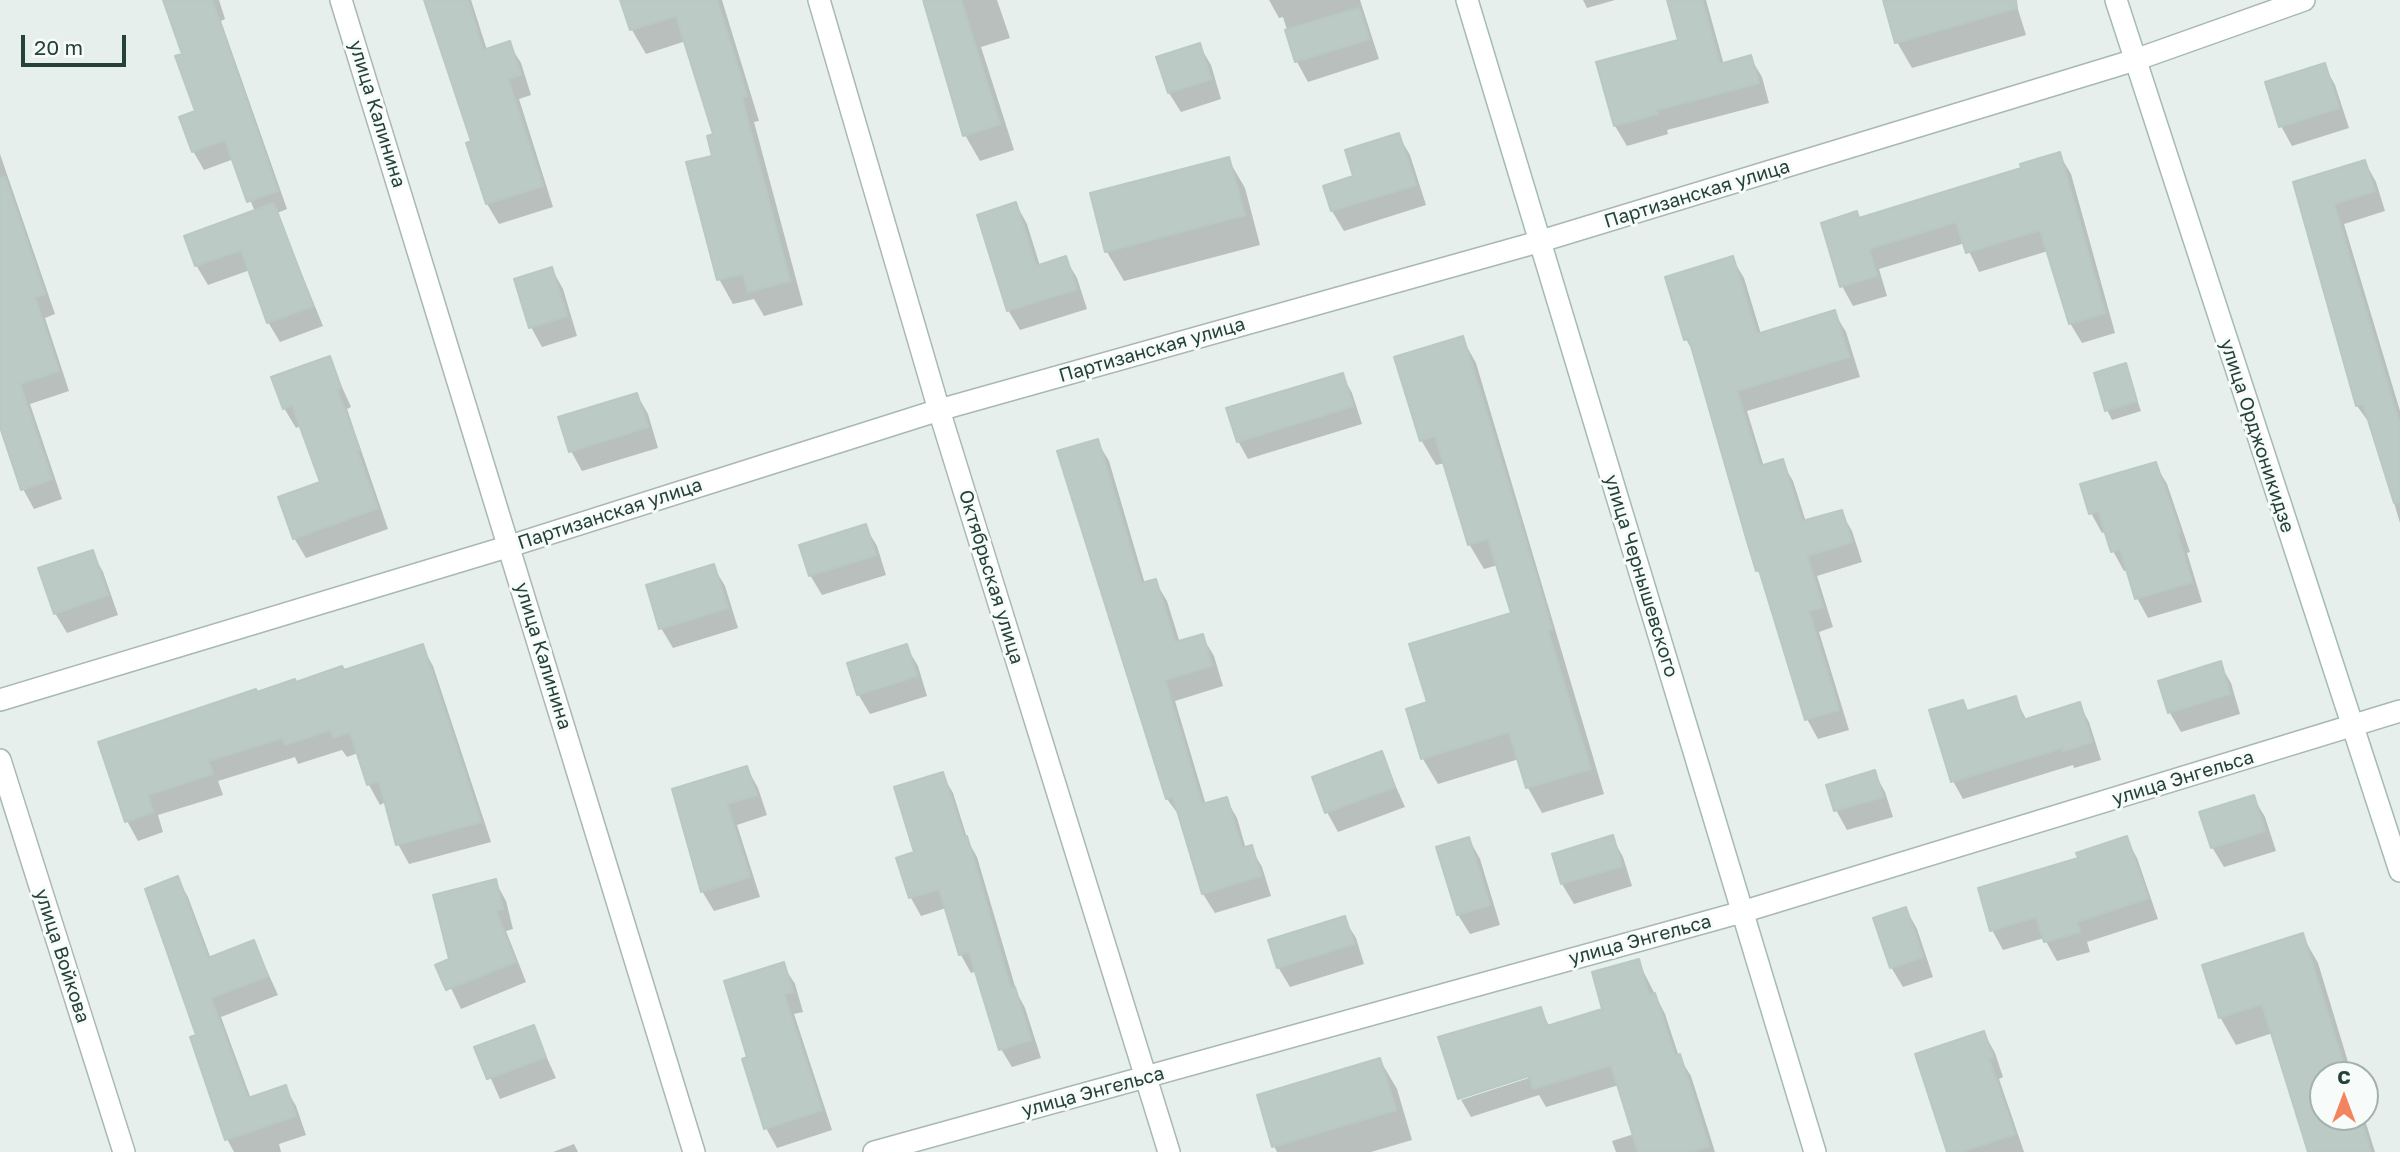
<!DOCTYPE html>
<meta charset="utf-8">
<style>
body{margin:0}
#map{position:relative;width:2400px;height:1152px;overflow:hidden;background:#e6efeb;font-family:"Golos Text",sans-serif}
canvas{display:block}
.north{position:absolute;left:2309px;top:1061px;width:70px;height:70px;box-sizing:border-box;background:#f7fbf9;border:2px solid #a3b1ad;border-radius:50%;rotate:0deg;font-size:19px;font-weight:700;line-height:28px;text-align:center;color:#24423a}
.north::after{content:'';display:block;margin:auto;width:24px;height:32px;background:#f4845f;clip-path:polygon(50% 0,100% 100%,50% 72%,0 100%)}
.scale{position:absolute;left:21px;top:35px;width:105px;height:32px;box-sizing:border-box;border:4px solid #24423a;border-top:0;padding-left:9px;font-size:21px;line-height:24px;white-space:nowrap;color:#24423a;-webkit-text-stroke:5px #f7fbf9;paint-order:stroke}
</style>
<div id="map">
<canvas width="2400" height="1152"></canvas>
<div class="north">С</div>
<div class="scale">20 m</div>
</div>
<script>
const ctx = document.querySelector('canvas').getContext('2d');
ctx.lineJoin = 'round';
function fillPath(path, color) {
  ctx.fillStyle = color;
  ctx.fill(path, 'evenodd');
}
function shape(rows) {
  const path = new Path2D();
  for (const r of rows) {
    path.moveTo(r[0], r[1]);
    for (let i = 2; i < r.length; i += 2) path.lineTo(r[i], r[i + 1]);
  }
  return path;
}
function strokePath(path, color, width, dash) {
  ctx.strokeStyle = color;
  ctx.lineWidth = width;
  ctx.lineCap = dash ? 'butt' : 'round';
  ctx.setLineDash(dash || []);
  ctx.stroke(path);
}
function write(font, color, halo, rows, align = 'center') {
  ctx.font = font + ' "Golos Text",sans-serif';
  ctx.lineWidth = 6;
  ctx.setLineDash([]);
  ctx.textBaseline = 'middle';
  ctx.strokeStyle = halo;
  ctx.fillStyle = color;
  for (const [text, x, y, turn = 0] of rows) {
    ctx.save();
    ctx.translate(x, y);
    ctx.rotate((+turn || 0) * Math.PI / 180);
    ctx.textAlign = isNaN(turn) ? turn : align;
    if (halo) ctx.strokeText(text, 0, 0);
    ctx.fillText(text, 0, 0);
    ctx.restore();
  }
}
fillPath(shape([
 [165,0,219,0,225,19,221,21,287,209,277,213,323,326,280,342,268,322,250,270,208,285,196,265,255,212,234,159,204,170,193,151,197,112,184,55],
 [426,0,471,0,487,50,509,44,521,63,531,95,519,99,553,207,499,224,487,204,468,144,473,142],
 [628,0,722,0,759,121,754,122,803,305,764,316,754,299,733,304,719,279,716,135,686,41,646,54,632,30,623,2],
 [924,0,997,0,1010,38,981,47,1014,150,980,161,965,135],
 [1269,0,1360,0,1379,59,1308,82,1297,62,1283,17,1279,18],
 [1583,0,1615,0,1587,8],
 [1669,0,1706,0,1724,65,1750,57,1762,77,1769,103,1667,130,1668,134,1627,146,1615,126,1598,64,1680,41],
 [1885,0,2015,0,2026,35,1912,68,1897,42],
 [1199,45,1211,65,1221,99,1181,112,1169,93],
 [2324,65,2335,85,2349,128,2292,146,2281,126],
 [1398,135,1410,155,1426,205,1344,231,1332,211,1325,187,1356,178],
 [0,154,55,314,45,318,69,391,30,404,62,499,34,509,23,489,0,422],
 [2059,154,2071,174,2115,333,2082,343,2070,323,2048,251,1979,272,1965,243,1879,269,1887,296,1853,306,1842,286,1857,214,1860,220,2023,169],
 [1228,159,1245,188,1260,245,1124,281,1107,252,1092,195],
 [2365,162,2376,182,2385,211,2344,224,2400,411,2400,523,2371,425,2357,406,2340,348,2343,346,2295,183],
 [1016,204,1027,224,1040,266,1065,258,1077,278,1087,309,1020,330,1008,310],
 [1732,258,1744,278,1761,334,1834,312,1846,332,1860,377,1747,411,1764,467,1782,462,1793,481,1806,522,1841,512,1852,531,1862,562,1817,576,1833,627,1819,632,1849,730,1818,739,1807,719,1765,583,1758,571,1696,358,1686,339],
 [552,269,563,289,577,336,542,347,531,327],
 [1462,338,1476,363,1604,794,1542,813,1528,788,1519,759,1438,784,1423,759,1408,710,1429,703,1513,614,1498,565,1484,569,1469,544,1445,463,1436,465,1421,440],
 [329,358,351,407,347,409,388,529,306,558,294,538,322,483,301,426,296,428,284,408],
 [2125,365,2141,411,2112,420,2107,410],
 [1342,375,1352,393,1362,424,1248,459,1238,441],
 [637,395,648,414,658,448,582,471,571,451],
 [1097,441,1109,461,1145,584,1155,581,1167,601,1180,643,1202,636,1214,656,1223,686,1175,701,1206,805,1226,799,1237,818,1246,849,1251,848,1262,867,1271,896,1215,913,1203,894,1181,818,1167,799,1060,452],
 [2155,464,2167,484,2190,552,2187,553,2202,602,2148,618,2137,598,2128,570,2124,571,2113,551,2107,531,2102,533,2091,513],
 [865,526,877,546,886,575,822,595,810,575],
 [92,552,103,572,118,615,67,633,55,613],
 [713,566,725,586,738,628,673,648,661,628],
 [422,646,433,666,491,842,409,864,398,844,386,802,380,805,369,785,358,753,347,757,342,750,298,764,295,757,218,781,223,795,158,815,163,832,138,841,127,821,100,743],
 [906,646,918,666,927,696,870,714,858,694],
 [2220,664,2231,683,2240,714,2181,732,2170,713,2160,682],
 [2015,698,2027,721,2079,704,2089,722,2101,760,2074,768,2073,765,1963,799,1953,781,1963,702,1969,713],
 [1381,753,1405,807,1338,832,1327,812],
 [747,768,758,788,767,815,737,825,760,897,714,911,702,891,692,858],
 [1874,772,1885,792,1893,817,1847,830,1836,810],
 [942,774,953,793,968,841,977,857,1017,993,1025,1008,1041,1058,1012,1067,1001,1049,977,971,971,973,961,955,946,908,921,916,911,898,899,859,917,853],
 [2253,797,2265,817,2276,851,2224,867,2212,847],
 [1612,837,1623,857,1632,886,1574,904,1562,884,1554,855],
 [2126,838,2137,858,2158,919,2087,942,2090,952,2057,961,2044,938,2003,950,1992,930,2080,859],
 [1469,839,1480,859,1500,925,1470,934,1458,915],
 [177,878,188,897,211,959,254,942,278,995,221,1017,251,1099,285,1087,296,1106,306,1135,279,1144,281,1152,234,1152,227,1139,198,1036],
 [495,881,506,901,513,929,506,931,526,982,461,1009,440,965,451,960],
 [1906,909,1917,929,1933,977,1903,987,1891,967],
 [1344,919,1356,938,1364,964,1290,987,1278,967],
 [2302,935,2318,963,2352,1075,2323,1075,2323,1117,2364,1117,2375,1152,2310,1152,2273,1033,2236,1045,2220,1017],
 [1638,961,1665,1014,1679,1057,1691,1076,1715,1152,1616,1152,1612,1141,1634,1134,1619,1085,1546,1107,1539,1095,1471,1117,1460,1098,1441,1038,1540,1009,1550,1027,1605,1010,1594,974],
 [1537,1072,1538,1075,1461,1100,1461,1096],
 [783,965,795,984,803,1012,794,1014,832,1130,777,1148,766,1128,749,1059],
 [533,1027,556,1078,500,1099,477,1048],
 [1984,1033,1995,1053,2003,1077,1999,1079,2024,1152,1948,1152],
 [1380,1060,1397,1089,1412,1140,1371,1152,1277,1152,1274,1146],
 [574,1144,578,1152,553,1152]
]), '#0003');
const building = shape([
 [163,0,212,0,278,191,247,202,225,140,192,152,179,117,195,111,175,56,182,54,163,0],
 [424,0,468,0,483,50,510,41,521,75,508,79,543,186,486,204,466,143,471,141,424,0],
 [620,0,717,0,747,96,742,98,790,281,748,292,743,274,717,280,686,162,712,156,707,136,713,134,676,16,630,30,620,0],
 [923,0,961,0,1000,124,963,136,923,0],
 [1667,0,1702,0,1720,64,1751,55,1759,83,1657,110,1658,114,1614,126,1596,62,1678,40,1667,0],
 [1883,0,2016,0,2017,8,1895,43,1883,0],
 [1359,8,1369,39,1295,62,1285,30,1359,8],
 [1200,43,1211,79,1168,93,1156,57,1200,43],
 [2325,63,2339,108,2279,127,2265,82,2325,63],
 [1399,133,1416,185,1331,211,1323,186,1353,176,1345,150,1399,133],
 [2060,152,2105,313,2069,324,2040,230,1966,253,1956,222,1869,249,1877,276,1840,287,1821,223,1857,211,1859,218,2021,168,2020,164,2060,152],
 [1229,157,1245,215,1105,252,1090,193,1229,157],
 [2365,160,2375,191,2334,204,2400,425,2400,502,2394,503,2363,404,2356,406,2293,182,2365,160],
 [5,177,45,294,35,297,59,371,20,384,52,479,21,490,0,427,0,178,5,177],
 [1016,202,1036,266,1066,256,1077,289,1007,311,977,215,1016,202],
 [274,203,313,306,267,323,241,250,195,266,184,236,274,203],
 [1733,256,1757,334,1835,310,1849,357,1737,391,1760,466,1783,459,1802,521,1842,510,1852,542,1807,556,1823,607,1809,611,1839,710,1805,720,1759,570,1756,571,1746,538,1689,339,1684,340,1665,277,1733,256],
 [552,267,567,316,529,328,514,279,552,267],
 [1463,336,1522,528,1552,629,1548,631,1591,769,1526,788,1509,732,1421,759,1406,709,1427,702,1409,644,1511,613,1488,539,1468,545,1435,436,1420,441,1394,357,1463,336],
 [330,356,341,387,337,389,360,450,357,451,378,508,293,539,278,497,320,482,292,405,283,409,271,377,330,356],
 [2126,363,2137,401,2105,411,2094,373,2126,363],
 [1343,373,1353,406,1237,442,1226,408,1343,373],
 [637,393,648,427,569,452,558,417,637,393],
 [1098,439,1141,583,1156,579,1175,642,1203,634,1212,666,1165,680,1202,804,1227,797,1242,848,1252,845,1261,876,1202,894,1173,797,1166,799,1057,451,1098,439],
 [2156,462,2180,532,2177,532,2192,582,2135,599,2120,549,2111,552,2098,511,2089,514,2080,484,2156,462],
 [866,524,876,555,809,576,799,545,866,524],
 [93,550,108,595,54,614,38,568,93,550],
 [714,564,728,608,659,629,646,585,714,564],
 [423,644,481,822,396,845,379,781,367,785,350,732,333,738,331,730,285,745,283,738,208,761,213,774,148,795,153,812,125,822,98,742,256,689,257,692,295,679,296,682,342,666,344,670,423,644],
 [907,644,917,676,857,695,847,663,907,644],
 [2221,661,2230,694,2168,713,2158,681,2221,661],
 [2016,696,2023,720,2080,702,2092,742,2063,751,2062,748,1951,782,1929,710,1963,700,1967,711,2016,696],
 [1382,751,1395,787,1325,813,1312,777,1382,751],
 [747,766,757,795,727,804,750,877,701,892,672,789,747,766],
 [1875,770,1883,797,1834,811,1826,785,1875,770],
 [943,772,964,837,967,836,1011,989,1015,987,1031,1040,999,1050,969,952,959,955,939,889,909,898,896,858,914,852,894,787,943,772],
 [2254,795,2265,831,2211,848,2199,812,2254,795],
 [1613,835,1622,866,1561,884,1552,854,1613,835],
 [2127,836,2148,898,2077,922,2080,932,2044,942,2036,917,1990,931,1978,888,2078,858,2076,853,2127,836],
 [1469,837,1490,905,1457,915,1436,847,1469,837],
 [178,876,208,958,254,940,268,976,211,998,248,1098,286,1085,296,1116,225,1140,190,1037,196,1035,145,889,178,876],
 [496,879,503,909,496,911,516,962,446,990,435,965,449,959,433,895,496,879],
 [1906,907,1923,957,1890,968,1873,918,1906,907],
 [1345,916,1354,944,1277,968,1268,940,1345,916],
 [2303,933,2347,1075,2323,1075,2323,1117,2360,1117,2371,1152,2308,1152,2262,1004,2219,1018,2202,965,2303,933],
 [1639,959,1649,995,1655,993,1675,1056,1680,1054,1709,1146,1691,1152,1638,1152,1611,1065,1533,1089,1529,1076,1458,1099,1438,1037,1541,1007,1547,1026,1602,1009,1592,972,1639,959],
 [784,962,793,992,784,994,822,1110,764,1129,742,1059,747,1057,724,981,784,962],
 [534,1025,546,1057,487,1079,474,1047,534,1025],
 [1984,1031,1993,1057,1989,1059,2015,1134,1961,1152,1947,1152,1915,1054,1984,1031],
 [1380,1058,1396,1110,1272,1147,1257,1095,1380,1058]
]);
fillPath(building, '#bbcac4');
strokePath(building, '#b8c9c2', 2);
const street = shape([
 [341,0,694,1152],
 [819,0,939,410,1169,1152],
 [0,700,510,546,939,410,1538,242,2135,60,2304,0],
 [0,760,124,1152],
 [874,1152,1742,912,2400,711]
]);
const secondary = shape([
 [1467,0,1815,1152],
 [2116,0,2400,871]
]);
strokePath(street, '#a8b8b2', 24);
strokePath(secondary, '#a4bbb3', 24);
strokePath(street, '#fff', 21);
strokePath(secondary, '#fff', 21);
write('19px', '#24423a', '#f7fbf9', [
 ["улица Калинина",377,114,73],
 ["Партизанская улица",1697,194,-17],
 ["Партизанская улица",1152,350,-16],
 ["улица Орджоникидзе",2257,436,72],
 ["Партизанская улица",610,514,-18],
 ["улица Чернышевского",1641,576,73],
 ["Октябрьская улица",991,577,73],
 ["улица Калинина",543,656,73],
 ["улица Энгельса",2183,778,-17],
 ["улица Энгельса",1640,940,-15],
 ["улица Войкова",62,956,72],
 ["улица Энгельса",1093,1092,-15]
]);
</script>
